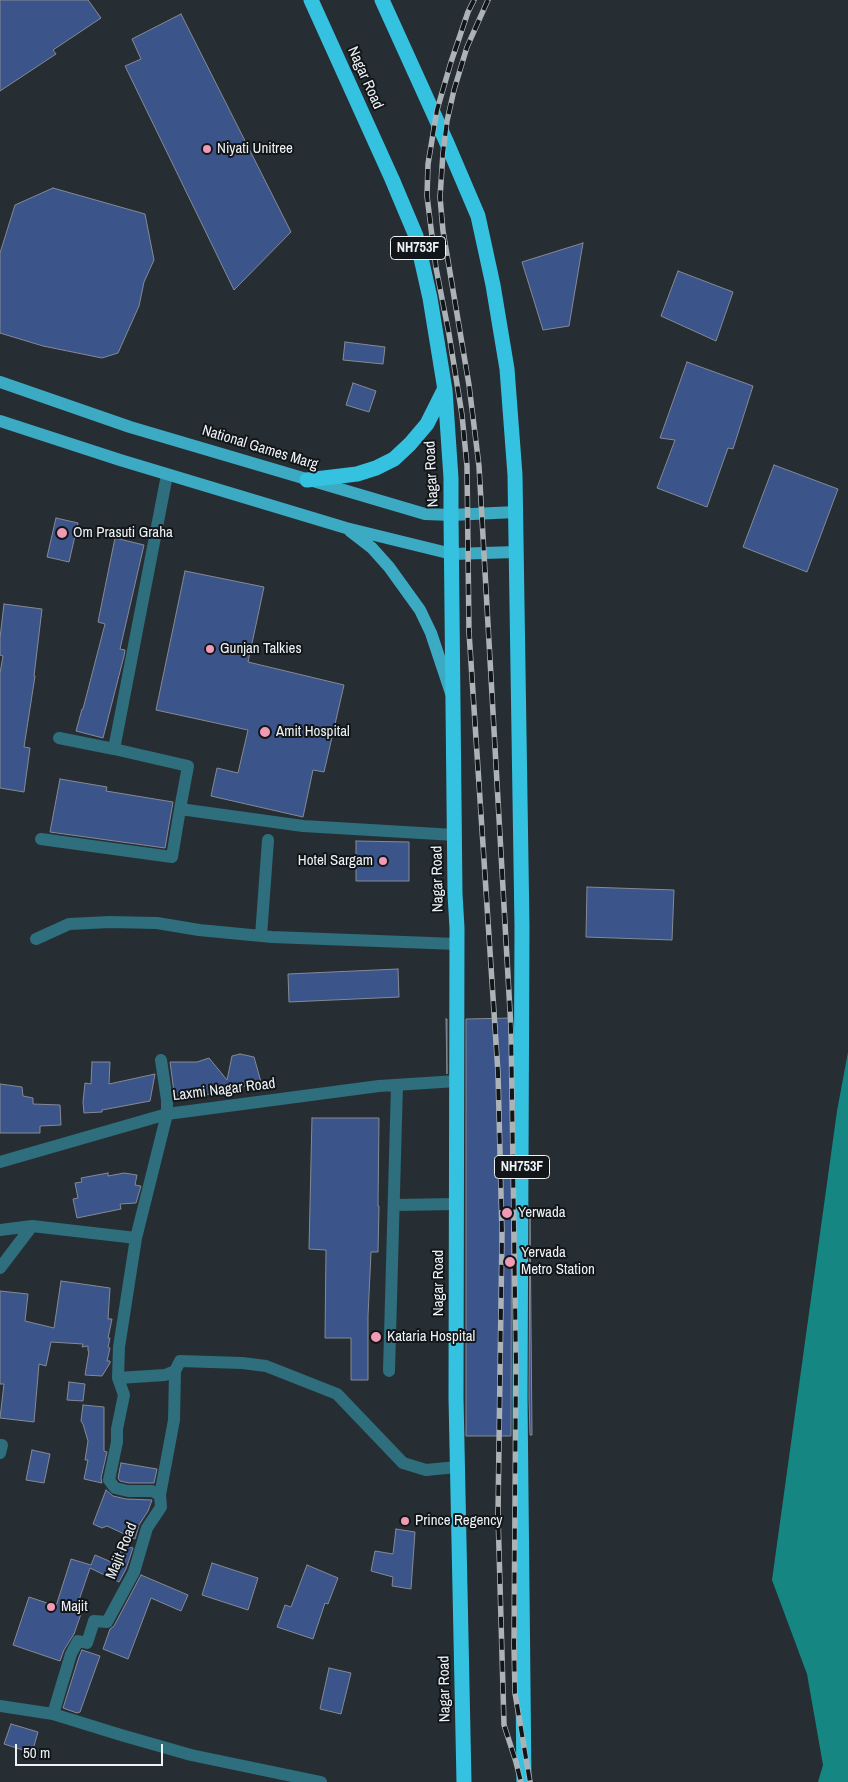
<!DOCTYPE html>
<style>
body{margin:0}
#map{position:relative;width:848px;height:1782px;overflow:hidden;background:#262e34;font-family:"Archivo Narrow",sans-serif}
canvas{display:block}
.scale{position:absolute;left:15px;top:1744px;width:148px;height:22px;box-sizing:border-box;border:2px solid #ecf2f6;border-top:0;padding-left:6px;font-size:15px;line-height:18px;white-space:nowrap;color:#ecf2f6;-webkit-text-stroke:4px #121619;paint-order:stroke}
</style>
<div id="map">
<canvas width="848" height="1782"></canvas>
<div class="scale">50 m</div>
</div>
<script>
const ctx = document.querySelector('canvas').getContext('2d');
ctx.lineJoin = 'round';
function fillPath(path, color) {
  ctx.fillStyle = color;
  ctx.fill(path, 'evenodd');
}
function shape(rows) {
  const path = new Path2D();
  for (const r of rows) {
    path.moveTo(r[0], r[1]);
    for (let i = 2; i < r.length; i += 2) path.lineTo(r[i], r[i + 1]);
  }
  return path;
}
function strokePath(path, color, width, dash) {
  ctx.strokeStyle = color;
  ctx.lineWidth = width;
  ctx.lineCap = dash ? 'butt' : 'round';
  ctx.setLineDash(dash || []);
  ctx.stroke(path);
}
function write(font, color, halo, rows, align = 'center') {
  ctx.font = font + ' "Archivo Narrow",sans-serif';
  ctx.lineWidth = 4;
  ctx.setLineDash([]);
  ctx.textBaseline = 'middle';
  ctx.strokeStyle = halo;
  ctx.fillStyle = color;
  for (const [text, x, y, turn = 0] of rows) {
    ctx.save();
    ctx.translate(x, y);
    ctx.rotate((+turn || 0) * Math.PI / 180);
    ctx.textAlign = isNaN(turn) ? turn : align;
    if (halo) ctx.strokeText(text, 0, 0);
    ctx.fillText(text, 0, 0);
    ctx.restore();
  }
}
fillPath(shape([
 [848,1052,848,1782,818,1782,823,1765,807,1674,772,1580,837,1111]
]), '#158682');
const building = shape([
 [0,0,88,0,101,18,53,50,56,54,0,91,0,0],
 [181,14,291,232,234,290,125,66,141,59,132,39,181,14],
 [53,188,145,214,154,260,144,282,139,306,118,353,102,358,43,346,0,333,0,253,15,205,53,188],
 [583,243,569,326,543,330,522,262,583,243],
 [678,271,733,292,716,341,661,316,678,271],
 [345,342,385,347,383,364,343,360,345,342],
 [687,362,753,386,733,449,728,448,707,507,657,488,675,440,660,438,687,362],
 [353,383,376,391,369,412,346,405,353,383],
 [774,465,838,489,807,572,743,547,774,465],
 [56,518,78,523,69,562,47,557,56,518],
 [115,538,144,545,120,649,125,650,124,656,103,738,76,731,82,709,83,709,105,624,98,622,115,538],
 [185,571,264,587,248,662,344,685,324,772,313,770,303,817,211,796,217,768,238,773,248,730,156,710,185,571],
 [4,604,42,609,34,676,35,676,24,747,30,748,24,792,0,788,0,673,3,656,0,655,0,638,4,604],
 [60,779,107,787,106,791,173,802,165,848,50,832,60,779],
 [356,841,409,842,409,881,356,881,356,841],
 [587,887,674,890,672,940,586,937,587,887],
 [398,969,399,997,289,1002,288,974,398,969],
 [512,1018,511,1436,466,1436,466,1019,512,1018],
 [446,1019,447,1019,447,1074,446,1019],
 [240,1054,254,1057,261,1082,234,1089,235,1090,175,1100,170,1062,197,1062,209,1058,227,1080,232,1056,240,1054],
 [92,1062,110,1062,109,1084,155,1074,150,1101,102,1110,102,1112,84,1113,83,1102,85,1083,91,1084,92,1062],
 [0,1084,22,1087,23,1096,33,1098,33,1104,60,1105,61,1125,40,1126,40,1133,0,1133,0,1084],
 [312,1118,379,1118,378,1206,379,1206,378,1252,371,1252,368,1316,368,1380,351,1380,351,1338,325,1338,326,1250,309,1249,312,1118],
 [108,1173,108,1176,124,1173,137,1175,135,1185,141,1186,136,1203,120,1204,121,1209,77,1218,73,1199,78,1198,75,1183,82,1182,81,1178,108,1173],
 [530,1215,532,1435,530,1435,529,1397,530,1215],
 [61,1281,110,1288,108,1319,112,1319,108,1338,110,1338,108,1347,110,1348,107,1361,110,1361,110,1363,102,1376,85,1375,89,1351,88,1351,88,1346,82,1347,83,1344,51,1342,46,1366,39,1364,34,1422,0,1418,4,1384,0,1384,0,1291,28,1294,25,1321,54,1328,61,1281],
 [69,1382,85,1384,83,1401,67,1400,69,1382],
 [83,1405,104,1407,104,1451,107,1452,101,1478,102,1483,84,1479,88,1460,85,1460,88,1441,83,1424,81,1421,83,1405],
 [32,1450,50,1454,44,1483,26,1480,32,1450],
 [121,1463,157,1469,154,1483,129,1483,120,1481,118,1478,121,1463],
 [106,1490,113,1496,126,1499,152,1500,148,1511,139,1525,135,1539,107,1526,102,1528,93,1524,106,1490],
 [396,1529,415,1532,411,1589,392,1586,393,1577,371,1571,375,1551,393,1554,396,1529],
 [123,1545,133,1548,126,1569,119,1582,90,1568,76,1609,82,1611,74,1634,64,1650,60,1661,13,1645,29,1597,56,1606,71,1559,91,1565,95,1555,116,1564,123,1545],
 [212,1563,258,1578,248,1610,202,1595,212,1563],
 [307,1565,338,1578,328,1604,325,1603,313,1639,277,1627,285,1605,291,1607,307,1565],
 [141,1575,188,1595,181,1611,151,1598,128,1659,103,1649,110,1629,114,1626,141,1575],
 [82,1650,100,1656,80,1712,77,1713,63,1708,79,1657,82,1650],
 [329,1668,351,1673,341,1714,320,1709,329,1668],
 [11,1724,38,1732,32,1753,4,1744,11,1724]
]);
fillPath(building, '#3b5489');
strokePath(building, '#858a94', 1);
strokePath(shape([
 [59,738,114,749,188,766,180,809],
 [114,749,167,475],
 [41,839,172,857,180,809,303,826,455,835],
 [261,936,268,840],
 [36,939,69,924,110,922,157,923,199,930,272,937,457,944],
 [0,1162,167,1114,379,1086,457,1081],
 [394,1205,457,1204],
 [0,1230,32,1226,136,1238],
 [0,1268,32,1226],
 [389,1371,397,1085],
 [118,1378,165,1375,175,1371,180,1361,242,1363,266,1366,337,1394,403,1463,426,1470,457,1467],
 [0,1445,2,1445,0,1453],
 [160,1495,152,1491,128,1491,115,1488,109,1480,117,1442,117,1429,124,1395,118,1378,119,1347,136,1238,167,1114,167,1100,161,1060],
 [0,1706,53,1714,121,1735,191,1755,321,1782],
 [53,1714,71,1654,78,1641,87,1643,94,1621,107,1622,134,1572,147,1528,161,1507,160,1495,174,1420,175,1371]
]), '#2e6e7d', 12);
strokePath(shape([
 [0,382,130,427,425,514,451,515,516,512],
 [0,421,120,460,346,528,452,554,516,552],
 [350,531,372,548,389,567,420,610,431,633,451,693]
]), '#3baac2', 12);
strokePath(shape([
 [311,0,392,179,416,236,430,298,445,390,451,478,451,515,455,894,457,928,456,1397,464,1782],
 [382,0,446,141,478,216,493,285,507,369,515,475,522,927,520,1397,524,1782],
 [307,480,357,474,376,468,394,459,410,444,427,424,444,390]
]), '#35c2e0', 15);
const rail = shape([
 [474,0,468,12,451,62,437,110,428,164,427,196,436,268,449,334,462,415,467,466,469,632,498,1073,502,1234,498,1514,504,1725,516,1762,521,1782],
 [488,0,467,47,454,90,447,121,443,153,440,197,443,231,469,385,479,466,511,1029,516,1364,514,1645,515,1693,530,1782]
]);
strokePath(rail, '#acb3b7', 5.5);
strokePath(rail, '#121619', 4, [11]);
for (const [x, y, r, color] of [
 [207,149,5,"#f09ab5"],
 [62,533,6,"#f09ab5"],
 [210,649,5,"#f09ab5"],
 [265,732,6,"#f09ab5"],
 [383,861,5,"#f09ab5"],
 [507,1213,6,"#f09ab5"],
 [510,1262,6,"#f09ab5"],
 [376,1337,6,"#f09ab5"],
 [405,1521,5,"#f09ab5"],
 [51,1607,5,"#f09ab5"]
]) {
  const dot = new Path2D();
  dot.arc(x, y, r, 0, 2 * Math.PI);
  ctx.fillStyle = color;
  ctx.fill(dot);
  strokePath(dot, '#121619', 2);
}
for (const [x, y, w] of [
 [418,248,55],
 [522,1167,55]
]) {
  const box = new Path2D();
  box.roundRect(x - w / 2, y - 11.5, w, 23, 4);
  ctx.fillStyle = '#121619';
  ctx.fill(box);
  strokePath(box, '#ecf2f6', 1);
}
write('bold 14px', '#ecf2f6', null, [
 ["NH753F",418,248],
 ["NH753F",522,1167]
]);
write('15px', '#ecf2f6', '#121619', [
 ["Nagar Road",365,78,66],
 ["National Games Marg",260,448,17],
 ["Nagar Road",432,474,-93],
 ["Nagar Road",438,879,-91],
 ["Laxmi Nagar Road",224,1090,-7],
 ["Nagar Road",439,1283,-90],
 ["Majit Road",122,1551,-68],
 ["Nagar Road",445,1689,-91]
]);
write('15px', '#ecf2f6', '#121619', [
 ["Niyati Unitree",217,149],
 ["Om Prasuti Graha",73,533],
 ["Gunjan Talkies",220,649],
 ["Amit Hospital",276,732],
 ["Hotel Sargam",373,861,"right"],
 ["Yerwada",518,1213],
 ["Yervada",521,1253],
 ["Metro Station",521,1270],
 ["Kataria Hospital",387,1337],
 ["Prince Regency",415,1521],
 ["Majit",61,1607]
], 'left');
</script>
